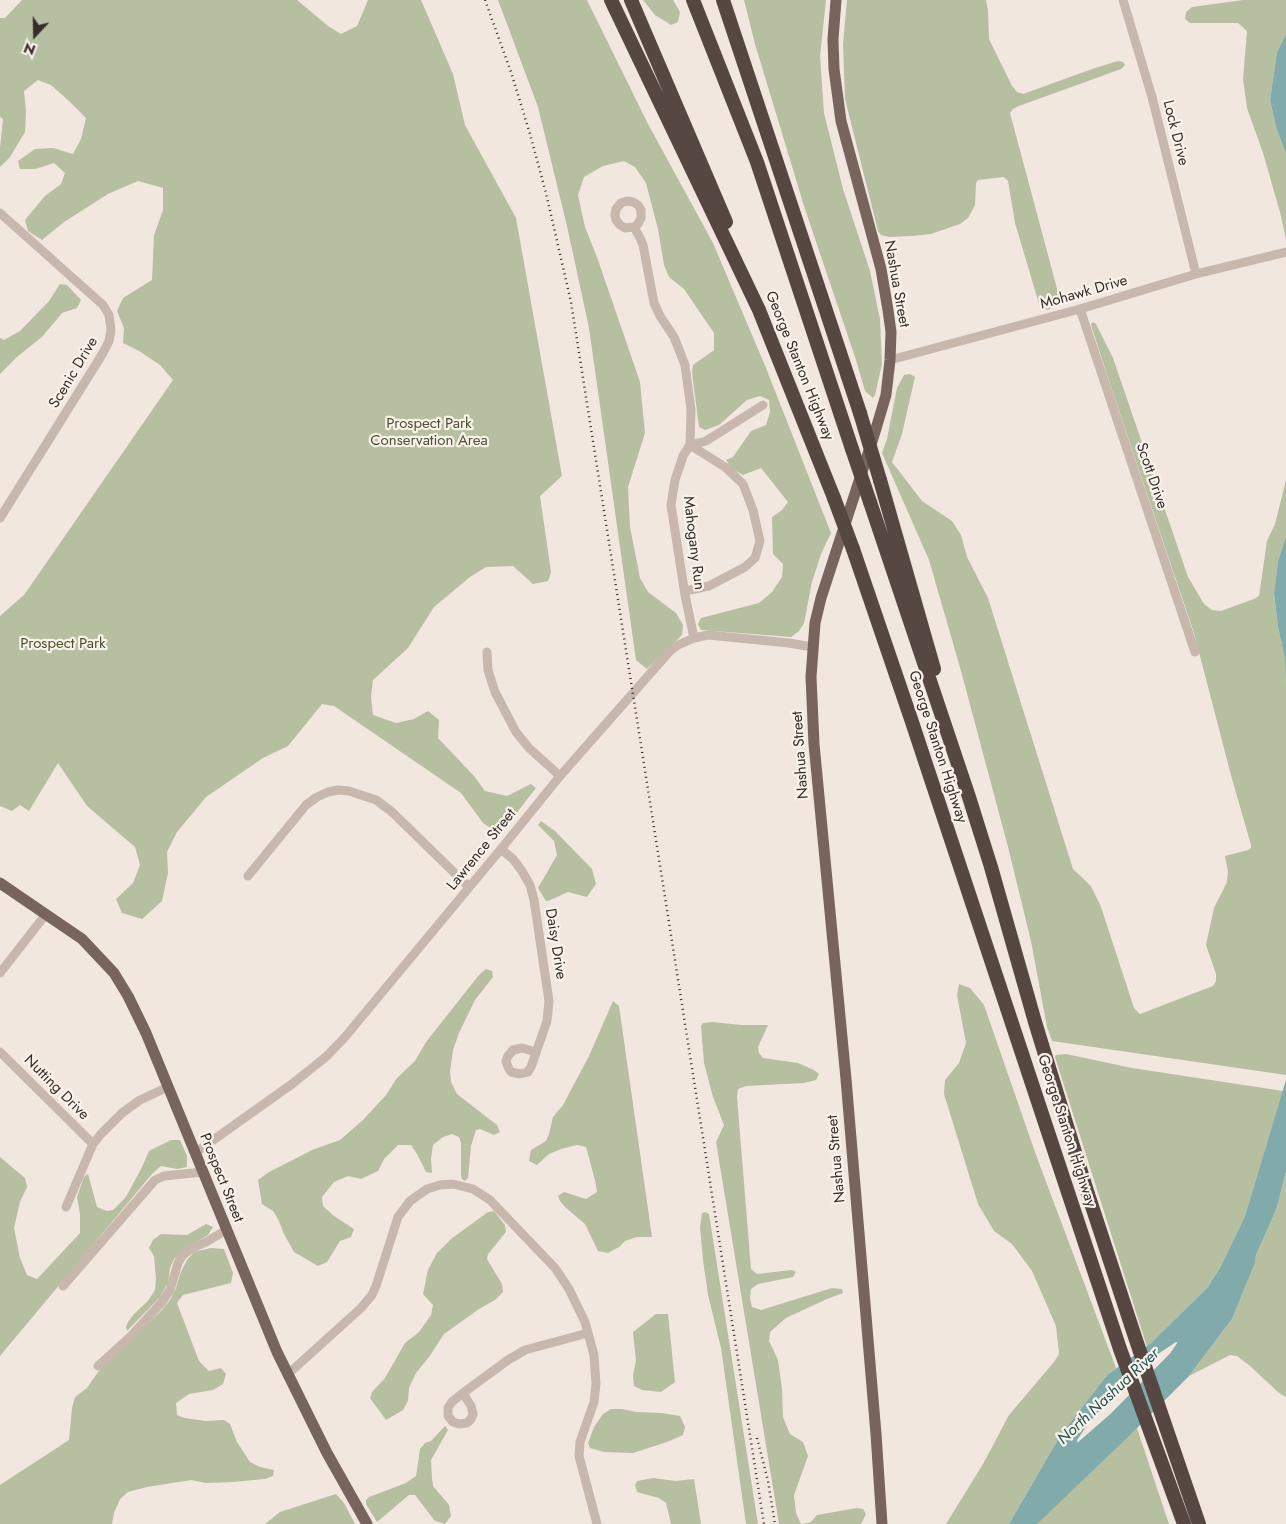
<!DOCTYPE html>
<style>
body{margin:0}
#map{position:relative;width:1286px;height:1524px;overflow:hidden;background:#f1e7df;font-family:Jost,sans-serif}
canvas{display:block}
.north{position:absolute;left:10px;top:10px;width:50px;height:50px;-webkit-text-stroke:4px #f9f2eb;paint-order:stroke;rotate:201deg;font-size:14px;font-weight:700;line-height:20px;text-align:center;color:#372d2a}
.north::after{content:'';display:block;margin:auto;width:18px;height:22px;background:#372d2a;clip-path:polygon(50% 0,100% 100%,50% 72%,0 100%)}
</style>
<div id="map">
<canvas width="1286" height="1524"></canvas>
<div class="north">N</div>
</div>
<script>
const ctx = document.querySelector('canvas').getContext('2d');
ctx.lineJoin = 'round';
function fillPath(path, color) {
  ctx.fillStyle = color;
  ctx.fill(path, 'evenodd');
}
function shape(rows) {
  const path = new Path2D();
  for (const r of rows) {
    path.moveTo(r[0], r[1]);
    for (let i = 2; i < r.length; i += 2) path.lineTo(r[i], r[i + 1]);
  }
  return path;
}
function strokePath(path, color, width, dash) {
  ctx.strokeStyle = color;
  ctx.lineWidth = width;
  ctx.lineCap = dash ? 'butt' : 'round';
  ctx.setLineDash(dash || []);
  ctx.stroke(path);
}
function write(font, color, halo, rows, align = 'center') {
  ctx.font = font + ' Jost,sans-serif';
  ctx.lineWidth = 4.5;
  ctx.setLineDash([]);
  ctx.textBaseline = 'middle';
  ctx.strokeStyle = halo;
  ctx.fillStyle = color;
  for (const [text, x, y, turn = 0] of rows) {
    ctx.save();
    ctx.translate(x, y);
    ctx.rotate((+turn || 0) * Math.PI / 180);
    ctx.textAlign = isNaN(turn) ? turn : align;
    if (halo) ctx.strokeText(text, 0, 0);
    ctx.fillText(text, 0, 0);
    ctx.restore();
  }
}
fillPath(shape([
 [22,0,297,0,328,26,341,34,357,26,368,0,421,0,453,74,465,125,516,218,562,476,540,496,551,572,548,581,533,584,513,566,486,567,470,577,434,607,408,648,373,680,371,697,373,715,396,723,414,719,428,711,439,720,438,738,474,776,485,791,507,796,531,784,536,788,500,834,483,823,461,793,334,706,322,704,288,746,263,758,206,797,177,832,167,852,168,873,162,901,142,919,122,913,116,899,133,883,140,865,135,847,87,806,58,763,29,811,20,805,12,811,0,806,0,616,24,595,173,380,160,365,139,351,123,343,124,328,117,311,123,298,152,280,154,235,163,210,163,188,138,181,108,194,64,222,42,240,28,231,25,220,45,196,61,184,65,173,54,163,35,169,20,169,18,161,35,149,53,148,73,154,81,139,86,118,70,102,51,85,38,80,24,91,26,111,25,132,10,157,0,167,0,148,3,119,0,117,0,18,5,18],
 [498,0,587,0,648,124,713,243,766,368,831,533,821,554,812,582,804,623,799,631,791,637,701,630,698,624,701,618,759,603,772,592,782,577,783,564,773,554,772,517,782,510,788,502,761,468,743,475,732,469,726,460,733,457,751,431,766,425,770,412,769,400,760,396,747,400,719,425,705,430,699,427,692,373,693,365,714,350,714,333,684,289,669,277,664,265,658,229,646,183,635,167,624,161,603,166,584,177,578,195,585,227,598,260,640,382,645,433,628,487,630,527,640,578,648,592,676,613,683,625,682,635,647,669,636,660,589,328,567,226,538,107],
 [643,0,673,0,680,12,678,22,671,25,655,15],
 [744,0,826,0,820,56,824,113,843,189,870,271,880,319,882,364,875,395,873,398,865,391,856,360,804,206,755,44],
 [847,0,986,0,988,10,989,39,1012,86,1017,92,1023,94,1095,68,1118,61,1123,62,1125,65,1121,69,1019,106,1013,109,1010,113,1059,296,1059,303,1055,307,1047,310,1040,307,1015,223,1008,181,1004,177,978,180,976,183,975,205,968,218,960,224,931,234,913,236,889,237,881,235,878,231,845,99,843,44],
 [1243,0,1286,0,1286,34,1277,52,1270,100,1276,127,1286,154,1286,239,1280,212,1263,153,1247,108,1243,79,1247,31,1238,23,1190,23,1185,19,1186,12,1192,7],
 [60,284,67,285,81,300,77,308,62,313,42,337,18,356,0,374,0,338,4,340,20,331,49,301],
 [1093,322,1096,324,1113,358,1188,577,1204,604,1212,610,1221,611,1254,599,1259,596,1267,541,1275,524,1286,480,1286,536,1278,561,1274,593,1278,627,1285,659,1286,687,1286,1075,1052,1041,1047,1027,1031,941,1008,847,961,671,929,560,882,453,887,439,897,388,904,375,910,374,915,377,902,434,892,462,922,501,952,521,961,535,967,557,988,598,1073,869,1091,886,1101,907,1134,1008,1140,1014,1213,986,1216,981,1216,974,1206,945,1214,908,1227,882,1228,872,1225,856,1248,850,1251,848,1251,845,1232,779,1194,633,1110,384,1092,328,1091,324],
 [541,821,555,831,592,869,596,884,587,897,568,892,548,901,546,901,538,888,557,855,554,841,538,825],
 [486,969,492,971,493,977,475,1000,459,1033,453,1050,450,1072,451,1082,457,1094,497,1125,500,1132,494,1135,480,1129,476,1130,471,1146,468,1178,465,1181,462,1179,461,1175,461,1143,459,1137,452,1134,443,1137,433,1145,431,1159,432,1173,426,1172,417,1154,411,1145,398,1145,384,1159,378,1171,361,1179,348,1176,334,1182,322,1197,323,1206,334,1216,354,1229,351,1237,340,1241,327,1262,318,1266,294,1252,284,1234,278,1219,273,1211,262,1204,258,1180,269,1172,312,1150,340,1140,363,1120,386,1095,397,1078,415,1061,426,1042,479,975],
 [959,984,970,988,984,1005,1036,1155,1116,1368,1107,1375,1060,1436,1009,1524,946,1524,983,1464,1009,1415,1054,1362,1059,1354,1056,1326,1032,1271,1012,1244,994,1231,978,1204,944,1094,945,1080,959,1063,966,1043,957,995],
 [613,1001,619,1006,652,1237,637,1237,625,1241,619,1247,608,1253,598,1251,585,1224,566,1208,560,1201,558,1196,564,1192,586,1199,597,1192,595,1180,586,1147,577,1145,561,1149,549,1154,537,1165,529,1161,531,1150,546,1141,549,1134,553,1117,563,1105,589,1056],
 [712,1022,741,1025,768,1025,758,1047,759,1053,763,1058,798,1063,814,1070,819,1074,816,1080,804,1083,746,1086,738,1089,737,1097,751,1269,757,1274,792,1270,796,1272,793,1277,758,1284,751,1289,750,1298,752,1307,761,1310,832,1288,842,1289,843,1293,827,1299,786,1318,770,1332,769,1341,778,1360,782,1389,783,1417,790,1434,803,1442,808,1456,794,1495,796,1513,801,1524,779,1524,716,1142,724,1125,713,1097,704,1063,701,1026,703,1023],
 [1066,1054,1132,1068,1283,1091,1245,1216,1220,1268,1207,1288,1147,1347,1055,1057,1056,1055],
 [171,1140,180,1140,187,1156,187,1167,177,1169,161,1166,152,1174,0,1356,0,1157,25,1178,27,1187,20,1202,14,1228,20,1258,27,1275,37,1279,80,1233,80,1214,77,1197,84,1177,88,1174,97,1207,107,1211,113,1210,126,1197,142,1167,149,1151],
 [1286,1172,1286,1397,1279,1393,1250,1366,1237,1356,1230,1355,1189,1376,1232,1319,1255,1263,1256,1255,1276,1210],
 [494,1211,505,1225,506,1232,488,1254,487,1259,502,1284,503,1292,495,1300,479,1309,444,1334,429,1357,416,1373,409,1388,408,1401,403,1410,386,1420,370,1398,372,1392,385,1378,405,1343,419,1332,431,1315,433,1305,423,1294,428,1270,437,1253,451,1239,488,1212],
 [705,1212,709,1214,758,1524,746,1524,721,1348,708,1295,703,1260,700,1227,702,1213],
 [206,1224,213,1227,208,1235,186,1248,174,1259,170,1268,168,1283,160,1297,127,1331,126,1327,128,1322,134,1314,148,1301,155,1290,156,1279,154,1256,149,1248,153,1240,161,1234,187,1235],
 [211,1248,224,1249,233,1273,231,1283,183,1295,177,1303,199,1361,209,1371,221,1368,226,1374,223,1384,213,1390,189,1394,176,1403,177,1415,184,1418,205,1421,224,1420,230,1424,237,1442,250,1462,260,1467,274,1470,273,1476,265,1479,233,1482,206,1483,191,1480,147,1487,128,1492,120,1499,114,1513,112,1524,0,1524,0,1485,69,1440,72,1408,75,1397,87,1388,98,1372,161,1311,170,1300,176,1288,180,1274,187,1260,194,1252],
 [656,1314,668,1314,675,1382,661,1392,642,1390,634,1386,633,1376,636,1360,633,1332],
 [611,1409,622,1409,636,1412,662,1413,680,1416,685,1427,683,1435,667,1442,633,1453,604,1452,590,1448,588,1443,594,1427,603,1414],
 [445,1426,448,1430,431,1460,432,1478,433,1486,449,1505,451,1516,445,1524,435,1521,415,1495,409,1495,377,1522,366,1504,366,1500,369,1497,406,1483,416,1476,420,1449,425,1443,431,1441],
 [1137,1428,1169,1524,1037,1524,1040,1520],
 [653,1478,676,1481,694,1479,701,1524,671,1524,666,1503,659,1498,637,1492,635,1485,637,1481],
 [336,1494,344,1503,355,1524,265,1524,280,1512],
 [857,1508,863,1509,866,1514,861,1524,802,1524,811,1522,817,1515]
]), '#b6bfa0');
fillPath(shape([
 [1286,34,1286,154,1276,127,1270,100,1277,52],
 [1286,536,1286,687,1285,659,1278,627,1274,593,1278,561],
 [1286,1080,1286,1172,1276,1210,1256,1255,1255,1263,1232,1319,1189,1376,1128,1437,1037,1524,1009,1524,1060,1436,1107,1375,1150,1344,1207,1288,1220,1268,1245,1216],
 [1176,1342,1187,1346,1178,1360,1146,1399,1095,1446,1087,1449,1078,1448,1077,1440,1088,1424,1134,1370]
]), '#81abaa');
strokePath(shape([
 [1068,1461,1115,1420,1176,1358,1196,1329]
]), '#81abaa', 15);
strokePath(shape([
 [1123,0,1152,97,1196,274],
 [0,213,103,305,109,315,111,330,109,341,103,353,0,518],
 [634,227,625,228,620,225,616,220,615,215,616,209,621,203,627,201,633,202,638,205,641,210,641,218,638,224,634,227,640,238,643,245,654,303,660,316,674,337,685,365,691,409,690,445,683,456,675,480,671,505,685,595,694,638],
 [1080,309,1195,652],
 [890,360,1080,309,1196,274,1286,252],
 [690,445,706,441,763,405],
 [685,591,709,586,745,567,755,558,760,541,753,510,743,484,725,467,690,445],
 [487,652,488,670,495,692,516,732,529,748,560,776],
 [501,849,513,859,522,871,530,885,534,900,549,1001,547,1021,531,1067,528,1072,520,1074,511,1072,508,1067,506,1061,508,1056,513,1050,522,1048,536,1052],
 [248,876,306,805,317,797,328,792,338,790,349,791,376,800,391,811,469,887],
 [0,973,46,914],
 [0,1052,93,1144],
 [195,1153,292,1084,327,1056,345,1037,501,849,560,776,670,651,678,645,694,638,708,635,789,643,812,647],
 [66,1207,93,1144,101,1134,122,1113,140,1100,168,1087],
 [63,1286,155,1180,164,1176,203,1172],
 [98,1366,131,1336,162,1302,170,1290,178,1263,182,1256,189,1250,208,1241,226,1230],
 [287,1375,361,1308,372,1295,376,1286,398,1217,410,1201,427,1189,440,1185,453,1184,473,1189,490,1200,555,1268,569,1289,585,1322,594,1355,596,1384,594,1402,580,1442,579,1456,597,1524],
 [463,1393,471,1406,473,1414,471,1419,467,1423,459,1424,453,1422,448,1416,448,1408,451,1403,453,1401,463,1393,508,1360,525,1350,588,1333]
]), '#c8b7ac', 9);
strokePath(shape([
 [836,0,833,39,834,69,841,121,881,269,888,310,891,332,890,360,886,395,875,432,821,598,815,623,811,677,814,744,846,1079,876,1434,882,1524],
 [0,883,82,939,114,973,128,996,146,1033,277,1352,327,1453,367,1524]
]), '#77645d', 11);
strokePath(shape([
 [611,0,759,310,834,498],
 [631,0,726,222],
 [693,0,757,162,852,449],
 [723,0,860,413],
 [880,480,934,669],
 [870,502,969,797,991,867,1035,1022,1087,1191,1136,1340,1199,1524],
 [853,549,911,719,1120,1349,1184,1524]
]), '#574742', 14);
strokePath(shape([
 [485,0,511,72,530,134,546,193,571,302,764,1524],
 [757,1438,768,1481,775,1524]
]), '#372d2a', 2.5, [1, 4]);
strokePath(shape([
 [860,413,880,480],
 [852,449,870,502],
 [834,498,853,549]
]), '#574742', 14);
write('15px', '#372d2a', '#f9f2eb', [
 ["Lock Drive",1175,133,76],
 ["Nashua Street",896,284,80],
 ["Mohawk Drive",1084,293,-16],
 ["George Stanton Highway",799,366,68],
 ["Scenic Drive",74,373,-59],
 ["Scott Drive",1151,476,71],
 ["Mahogany Run",693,543,83],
 ["George Stanton Highway",937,747,72],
 ["Nashua Street",801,755,-94],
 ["Lawrence Street",482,850,-51],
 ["Daisy Drive",555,944,81],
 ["Nutting Drive",56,1088,45],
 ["George Stanton Highway",1066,1131,72],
 ["Nashua Street",837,1159,-95],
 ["Prospect Street",221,1178,68]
]);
write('15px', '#485330', '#f9f2eb', [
 ["Prospect Park",429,424],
 ["Conservation Area",429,441],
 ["Prospect Park",63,644]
]);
write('italic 16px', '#235454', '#f9f2eb', [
 ["North Nashua River",1109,1397,-43]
]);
</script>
